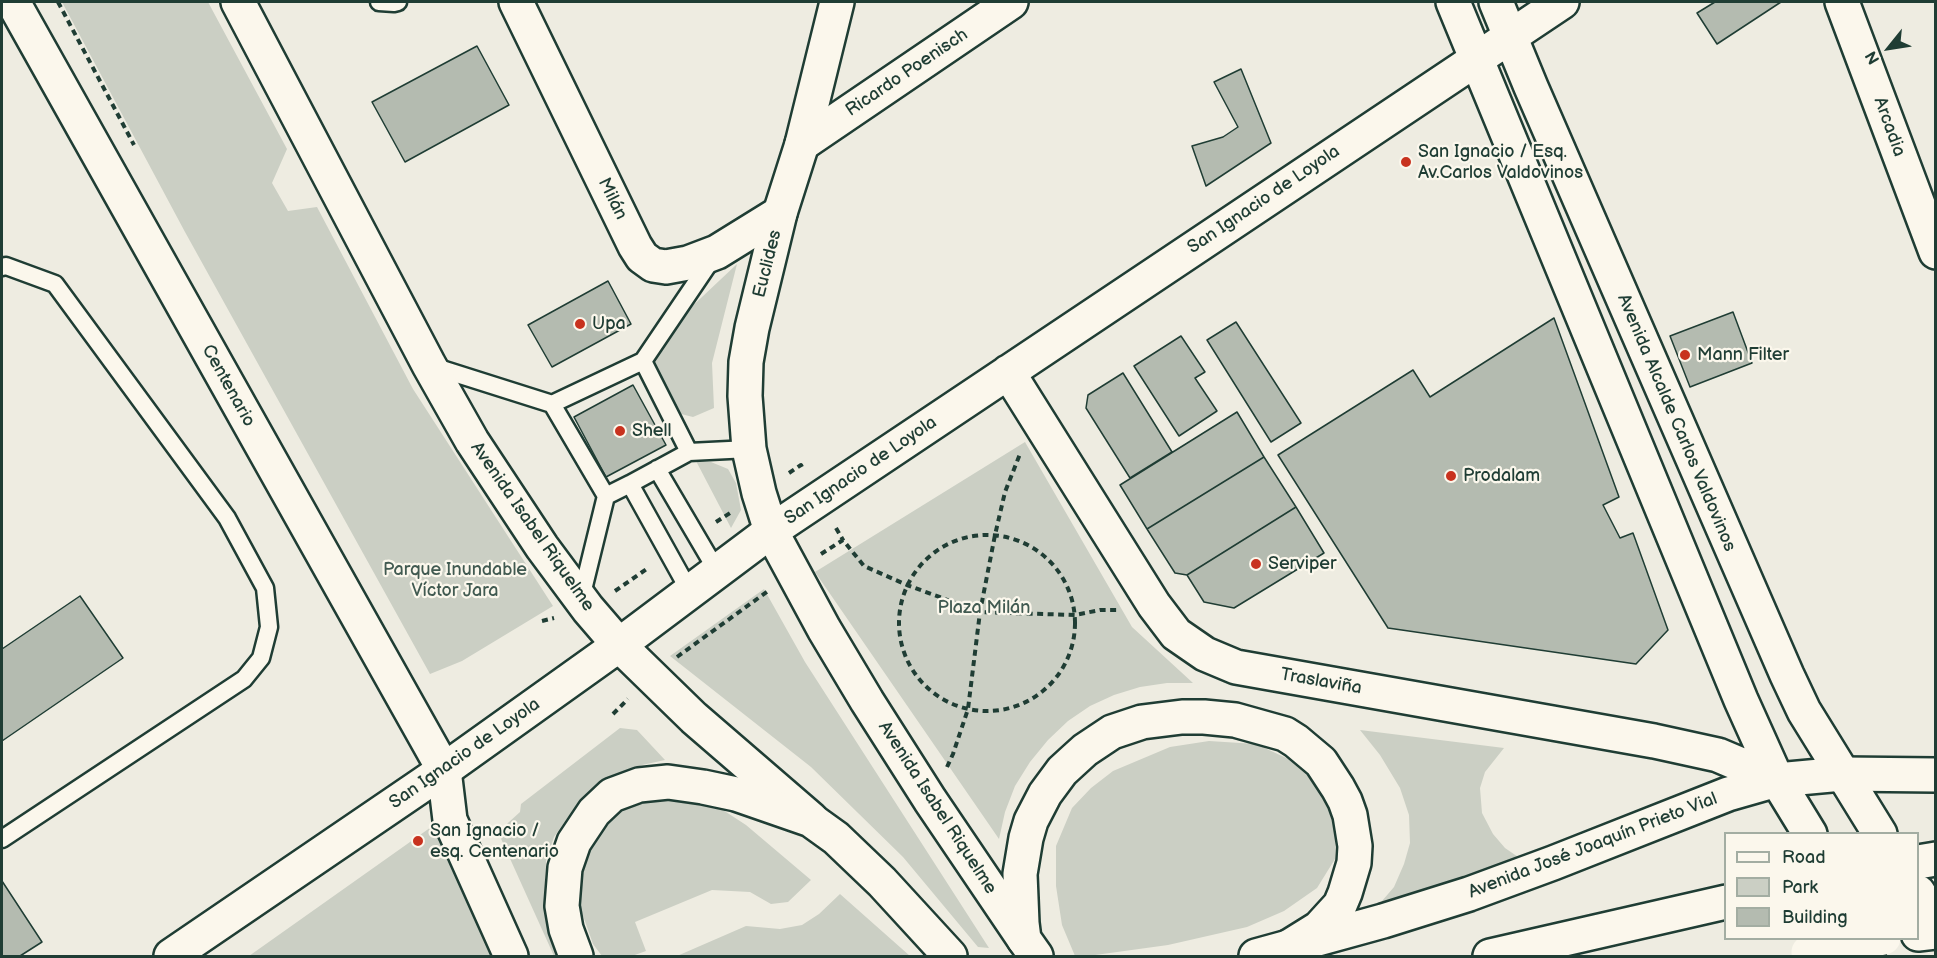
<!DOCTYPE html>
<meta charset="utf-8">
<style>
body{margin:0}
#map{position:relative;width:1937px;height:958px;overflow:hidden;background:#eeece1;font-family:"Balsamiq Sans",sans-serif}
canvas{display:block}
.frame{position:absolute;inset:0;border:3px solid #1f3d34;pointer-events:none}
.legend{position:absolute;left:1724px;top:832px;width:195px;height:108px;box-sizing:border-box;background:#fbf7ec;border:2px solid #a3ada2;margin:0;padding:8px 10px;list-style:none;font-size:18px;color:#1f3d34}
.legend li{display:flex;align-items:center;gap:12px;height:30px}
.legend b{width:30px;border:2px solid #a3ada2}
.north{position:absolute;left:1859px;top:18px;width:60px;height:60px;-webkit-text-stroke:4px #fbf7ec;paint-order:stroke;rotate:240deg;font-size:16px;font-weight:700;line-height:24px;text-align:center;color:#1f3d34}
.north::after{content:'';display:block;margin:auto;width:21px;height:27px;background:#1f3d34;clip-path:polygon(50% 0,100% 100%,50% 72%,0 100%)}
</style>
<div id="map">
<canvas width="1937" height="958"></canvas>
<div class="frame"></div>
<ul class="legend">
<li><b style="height:8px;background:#fbf7ec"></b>Road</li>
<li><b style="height:16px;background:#cbcfc4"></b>Park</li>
<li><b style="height:16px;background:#b4bbb0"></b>Building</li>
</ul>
<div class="north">N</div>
</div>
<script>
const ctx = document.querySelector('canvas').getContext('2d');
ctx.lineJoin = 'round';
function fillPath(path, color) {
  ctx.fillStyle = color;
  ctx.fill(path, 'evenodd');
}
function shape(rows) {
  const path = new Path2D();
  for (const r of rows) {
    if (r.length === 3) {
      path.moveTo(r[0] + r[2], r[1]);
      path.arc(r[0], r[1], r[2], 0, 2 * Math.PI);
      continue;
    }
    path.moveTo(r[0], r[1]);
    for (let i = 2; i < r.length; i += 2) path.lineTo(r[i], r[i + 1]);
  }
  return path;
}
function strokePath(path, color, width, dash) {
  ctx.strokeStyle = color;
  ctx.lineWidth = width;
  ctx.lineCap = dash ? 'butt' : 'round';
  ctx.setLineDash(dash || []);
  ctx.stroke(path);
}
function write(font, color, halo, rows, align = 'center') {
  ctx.font = font + ' "Balsamiq Sans",sans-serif';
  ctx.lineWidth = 4.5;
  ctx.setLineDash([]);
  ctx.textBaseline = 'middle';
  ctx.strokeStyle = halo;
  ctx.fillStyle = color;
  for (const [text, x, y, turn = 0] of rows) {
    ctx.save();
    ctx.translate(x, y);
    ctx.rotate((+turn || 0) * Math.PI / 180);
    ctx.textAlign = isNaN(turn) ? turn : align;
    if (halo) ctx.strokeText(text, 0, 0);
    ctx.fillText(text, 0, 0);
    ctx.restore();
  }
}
fillPath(shape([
 [62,2,208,2,287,149,272,183,288,211,317,207,413,389,553,606,462,661,430,674,185,232],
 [737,264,712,363,714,408,693,417,665,410,648,374,664,337,685,313],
 [1025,442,1132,627,1193,683,1167,683,1140,687,1114,695,1090,706,1068,721,1048,740,1030,762,1015,786,1005,812,999,839,815,572],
 [696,461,711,462,728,469,736,483,741,510,731,528],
 [764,589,805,662,989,948,978,947,903,857,811,767,670,656],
 [620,728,637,730,665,760,642,765,621,774,591,793,568,817,554,837,546,861,545,904,548,931,561,956,554,956,498,832,520,812,521,804],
 [1360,730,1504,748,1485,772,1480,788,1482,813,1493,834,1505,848,1521,859,1376,908,1394,887,1404,864,1410,843,1409,815,1400,788,1380,755],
 [1209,741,1256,744,1295,762,1325,792,1336,829,1335,859,1317,888,1284,911,1247,927,1168,945,1088,956,1075,956,1062,925,1056,886,1056,846,1072,808,1091,788,1113,771,1170,747],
 [649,793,706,799,746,825,811,880,788,902,771,904,750,892,712,890,635,922,646,951,632,956,602,956,593,944,581,910,578,879,587,839,604,816],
 [434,825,493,956,249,956],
 [840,894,910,956,677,956,746,926,780,929,802,925,819,914]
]), '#cbcfc4');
const building = shape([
 [1715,2,1781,2,1717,44,1697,13,1715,2],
 [477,46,509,105,405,162,372,102,477,46],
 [1241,69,1271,143,1206,186,1192,146,1223,137,1238,127,1214,82,1241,69],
 [608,281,631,324,552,367,528,325,608,281],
 [1733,312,1752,363,1690,387,1670,336,1733,312],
 [1554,318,1619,497,1603,505,1620,538,1633,533,1668,630,1636,664,1388,628,1278,455,1413,370,1430,397,1554,318],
 [1236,322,1301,423,1271,442,1207,340,1236,322],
 [1181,336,1205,372,1195,378,1217,411,1179,436,1134,366,1181,336],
 [1123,373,1172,452,1130,478,1086,408,1088,395,1123,373],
 [633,385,666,445,606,477,574,417,633,385],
 [1237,412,1264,457,1147,529,1120,485,1237,412],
 [1264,457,1296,507,1187,575,1175,573,1147,529,1264,457],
 [1296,507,1324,553,1234,608,1204,602,1187,575,1296,507],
 [80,596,123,658,2,741,2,649,80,596],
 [2,881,42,942,20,956,2,956,2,881]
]);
fillPath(building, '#b4bbb0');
strokePath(building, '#1f3d34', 1.5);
const lane = shape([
 [379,2,394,3,398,2],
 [2,267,6,266,55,284,227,518,265,588,269,627,261,658,244,679,2,839],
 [432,366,552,404,643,361,712,259],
 [552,404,606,496,581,598],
 [689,452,749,449],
 [657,469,717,571],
 [630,484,690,592],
 [606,496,630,484,689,452,643,361]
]);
const street = shape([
 [13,2,444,770,450,820,511,956],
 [516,2,635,246,642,257,653,265,666,267,688,263,717,252,780,213],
 [1842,2,1936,252],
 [802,144,1011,2]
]);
const secondary = shape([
 [1453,2,1741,700,1777,780,1810,834],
 [1496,2,1531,87,1787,675,1804,711,1880,834],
 [1008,372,1154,605,1176,634,1205,654,1236,667,1654,741,1718,755,1777,780],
 [1918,892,1936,920],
 [171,956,444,770,619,645,771,531,1562,2]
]);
const primary = shape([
 [238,2,429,365,472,441,542,547,588,609,619,645,694,718,811,819],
 [837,2,802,144,780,213,752,328,746,362,745,396,749,449,759,493,771,531,824,629,867,701,930,800,1024,939],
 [1256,956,1383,921,1469,894,1553,863,1728,794,1777,780,1842,774,1936,775]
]);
const highway = shape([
 [1918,862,1936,859],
 [1918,934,1936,932],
 [576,956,566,929,562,906,565,868,574,842,594,812,612,795,639,785,668,782,703,787,736,794,811,820,836,838,882,882,950,956],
 [1036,956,1024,939,1022,923,1020,874,1026,838,1031,821,1045,794,1062,771,1074,760,1085,750,1112,732,1142,722,1182,717,1204,717,1235,720,1285,734,1296,741,1321,762,1338,788,1345,801,1350,815,1355,846,1354,863,1345,893,1340,905,1319,928,1282,951],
 [1490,956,1726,902]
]);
strokePath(lane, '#1f3d34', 21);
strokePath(street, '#1f3d34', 38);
strokePath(secondary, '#1f3d34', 38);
strokePath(primary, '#1f3d34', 38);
strokePath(highway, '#1f3d34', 38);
strokePath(shape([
 [58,2,134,145],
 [789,473,801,465,803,469],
 [716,522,730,513],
 [836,528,843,540],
 [987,623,88],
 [821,554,843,540,864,566,907,585,980,612,1075,615,1100,610,1117,610],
 [615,591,648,568],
 [542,621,554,618],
 [677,657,768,591],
 [613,714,628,699],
 [947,767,953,754,968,709,980,612,995,535,1005,492,1020,454]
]), '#1f3d34', 4, [6, 4.5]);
strokePath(lane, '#fbf7ec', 16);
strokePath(street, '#fbf7ec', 33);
strokePath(secondary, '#fbf7ec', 33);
strokePath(primary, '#fbf7ec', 33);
strokePath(highway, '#fbf7ec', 33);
const highwayBridge = shape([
 [1808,952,1884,938]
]);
strokePath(highwayBridge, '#1f3d34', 38, []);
strokePath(highwayBridge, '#fbf7ec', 33);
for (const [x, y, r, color] of [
 [1406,162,6,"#c8321e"],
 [580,324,6,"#c8321e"],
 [1685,355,6,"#c8321e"],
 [620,431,6,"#c8321e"],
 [1451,476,6,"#c8321e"],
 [1256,564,6,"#c8321e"],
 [418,841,6,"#c8321e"]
]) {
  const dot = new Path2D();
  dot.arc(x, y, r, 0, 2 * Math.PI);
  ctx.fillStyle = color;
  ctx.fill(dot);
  strokePath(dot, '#fbf7ec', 2);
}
write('18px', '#1f3d34', '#fbf7ec', [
 ["Ricardo Poenisch",907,73,-34],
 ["Arcadia",1889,127,70],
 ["Milán",612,199,64],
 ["San Ignacio de Loyola",1264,200,-34],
 ["Euclides",768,264,-76],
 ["Centenario",228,386,61],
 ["Avenida Alcalde Carlos Valdovinos",1676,423,67],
 ["San Ignacio de Loyola",861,471,-34],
 ["Avenida Isabel Riquelme",532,527,55],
 ["Traslaviña",1321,682,10],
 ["San Ignacio de Loyola",465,754,-35],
 ["Avenida Isabel Riquelme",937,808,57],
 ["Avenida José Joaquín Prieto Vial",1593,846,-21]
]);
write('18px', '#1f3d34', '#fbf7ec', [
 ["San Ignacio / Esq.",1418,152],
 ["Av.Carlos Valdovinos",1418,173],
 ["Upa",592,324],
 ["Mann Filter",1697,355],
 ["Shell",632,431],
 ["Prodalam",1463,476],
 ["Serviper",1268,564],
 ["San Ignacio /",430,831],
 ["esq. Centenario",430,852]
], 'left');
write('18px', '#415a51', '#fbf7ec', [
 ["Parque Inundable",455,570],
 ["Víctor Jara",455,591],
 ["Plaza Milán",984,608]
]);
</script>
